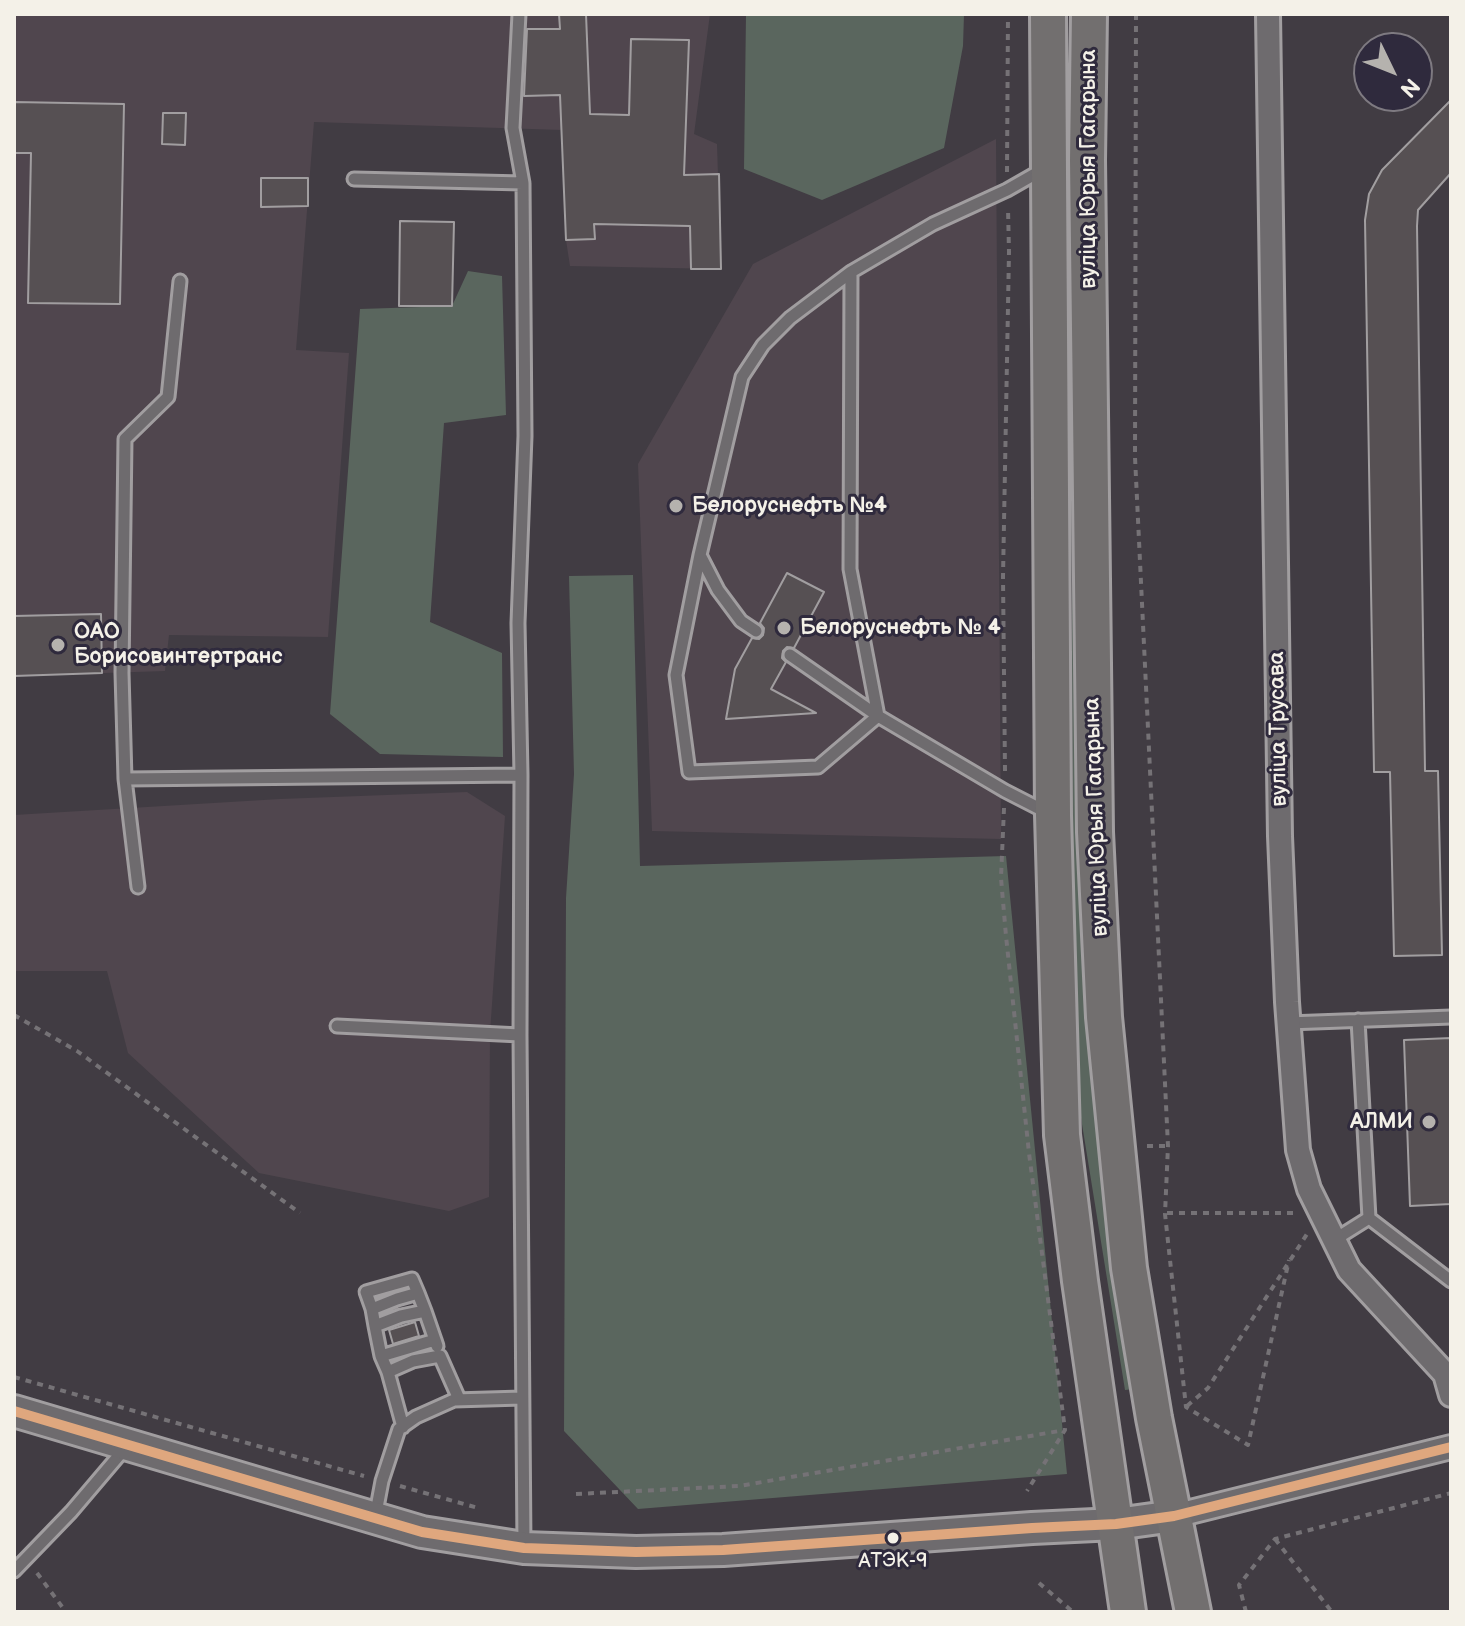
<!DOCTYPE html>
<meta charset="utf-8">
<style>
body{margin:0}
#map{position:relative;width:1465px;height:1626px;overflow:hidden;background:#413c43;font-family:"Balsamiq Sans",sans-serif}
canvas{display:block}
.frame{position:absolute;inset:0;border:16px solid #f4f1e8;pointer-events:none}
.north{position:absolute;left:1353px;top:32px;width:80px;height:80px;box-sizing:border-box;background:#2f2a3d;border:2px solid #7e7a81;border-radius:50%;rotate:133deg;font-size:22px;font-weight:700;line-height:32px;text-align:center;color:#f4f1e8}
.north::after{content:'';display:block;margin:auto;width:28px;height:36px;background:#b5b2ae;clip-path:polygon(50% 0,100% 100%,50% 72%,0 100%)}
</style>
<div id="map">
<canvas width="1465" height="1626"></canvas>
<div class="frame"></div>
<div class="north">N</div>
</div>
<script>
const ctx = document.querySelector('canvas').getContext('2d');
ctx.lineJoin = 'round';
function fillPath(path, color) {
  ctx.fillStyle = color;
  ctx.fill(path, 'evenodd');
}
function shape(rows) {
  const path = new Path2D();
  for (const r of rows) {
    path.moveTo(r[0], r[1]);
    for (let i = 2; i < r.length; i += 2) path.lineTo(r[i], r[i + 1]);
  }
  return path;
}
function strokePath(path, color, width, dash) {
  ctx.strokeStyle = color;
  ctx.lineWidth = width;
  ctx.lineCap = dash ? 'butt' : 'round';
  ctx.setLineDash(dash || []);
  ctx.stroke(path);
}
function write(font, color, halo, rows, align = 'center') {
  ctx.font = font + ' "Balsamiq Sans",sans-serif';
  ctx.lineWidth = 6;
  ctx.setLineDash([]);
  ctx.textBaseline = 'middle';
  ctx.strokeStyle = halo;
  ctx.fillStyle = color;
  for (const [text, x, y, turn = 0] of rows) {
    ctx.save();
    ctx.translate(x, y);
    ctx.rotate((+turn || 0) * Math.PI / 180);
    ctx.textAlign = isNaN(turn) ? turn : align;
    if (halo) ctx.strokeText(text, 0, 0);
    ctx.fillText(text, 0, 0);
    ctx.restore();
  }
}
fillPath(shape([
 [14,14,710,14,694,134,717,144,721,269,570,266,566,240,562,130,314,122,296,350,349,353,328,637,169,635,165,671,14,676],
 [996,139,1001,839,652,831,638,464,753,264],
 [467,792,505,816,490,1033,489,1197,449,1211,259,1173,128,1053,107,971,14,971,14,815,280,799]
]), '#50464e');
fillPath(shape([
 [746,14,964,14,963,46,944,148,822,200,744,169],
 [1070,14,1076,14,1079,892,1095,1117,1135,1389,1125,1390,1081,1118,1073,975],
 [468,271,502,276,506,415,444,423,430,622,502,653,503,757,380,754,330,714,360,309,452,306],
 [633,575,640,866,1006,856,1067,1474,638,1509,564,1431,566,898,574,774,569,576]
]), '#5a665e');
const building = shape([
 [559,14,586,14,590,114,629,115,631,39,689,40,684,175,719,174,721,269,691,269,690,226,594,224,595,239,566,240,560,95,524,96,527,29,560,29,559,14],
 [1451,100,1451,173,1418,210,1417,226,1425,771,1438,771,1442,955,1394,956,1390,772,1374,772,1365,220,1369,194,1382,170,1451,100],
 [14,102,124,104,120,304,28,303,31,153,14,153,14,102],
 [163,113,186,113,185,145,162,144,163,113],
 [261,178,308,178,308,206,261,207,261,178],
 [400,221,454,222,452,306,399,306,400,221],
 [787,573,824,592,794,648,787,647,783,651,782,658,786,662,771,689,816,713,726,719,735,669,752,638,759,639,763,635,764,628,760,623,787,573],
 [101,614,102,673,14,676,14,616,101,614],
 [1451,1038,1451,1204,1410,1206,1404,1040,1451,1038],
 [415,1322,419,1336,393,1344,389,1330,415,1322]
]);
fillPath(building, '#565053');
strokePath(building, '#a19ea0', 2);
const service = shape([
 [519,14,513,128,523,183],
 [354,179,523,183,525,436,518,623,521,775,520,1035],
 [700,555,676,675,689,772,818,767,878,716,850,569,851,272],
 [756,631,741,621,718,590,700,555,742,377,763,345,790,318,851,272,933,224,1007,190,1042,170],
 [790,655,878,716,1005,791,1048,813],
 [125,779,122,673,125,439,168,397,180,281],
 [138,887,125,779,521,775],
 [1288,1023,1451,1017],
 [337,1026,520,1035,524,1547],
 [1369,1218,1451,1281],
 [1334,1240,1369,1218,1358,1020],
 [372,1309,366,1292,412,1279,418,1293],
 [375,1326,372,1309,397,1299,418,1293,425,1311],
 [381,1356,375,1326,401,1316,425,1311,435,1340],
 [388,1372,381,1356,435,1340,437,1346],
 [403,1427,388,1372,413,1361,440,1356,459,1399],
 [375,1518,382,1481,399,1429,416,1417,454,1400,522,1398],
 [14,1571,71,1512,127,1446]
]);
const minor = shape([
 [1268,14,1280,836,1287,1002,1298,1150,1309,1189,1349,1270,1445,1374,1451,1395],
 [1174,1516,1451,1447]
]);
const secondary = shape([
 [14,1411,422,1532,524,1548,636,1552,723,1550,1032,1528,1116,1524,1174,1516]
]);
const primary = shape([
 [1048,14,1053,815,1062,1135,1080,1281,1128,1612],
 [1089,14,1087,160,1095,832,1104,1017,1129,1268,1154,1418,1193,1612]
]);
strokePath(service, '#a19ea0', 17);
strokePath(minor, '#a19ea0', 28);
strokePath(secondary, '#a19ea0', 36);
strokePath(primary, '#a19ea0', 40);
strokePath(shape([
 [1136,14,1135,457,1168,1146,1165,1214,1186,1407,1248,1445,1289,1260],
 [1007,172,1008,14],
 [1005,771,1003,577,1009,252,1008,208],
 [1004,808,1001,878,1006,936,1029,1153,1065,1430,1027,1491],
 [14,1015,77,1051,300,1213],
 [1147,1146,1168,1146],
 [1167,1213,1294,1213],
 [14,1377,364,1476],
 [1187,1406,1208,1388,1307,1234],
 [400,1486,478,1508],
 [576,1494,739,1486,1065,1430],
 [1275,1539,1332,1612],
 [37,1573,66,1612],
 [1039,1583,1073,1612],
 [1246,1612,1239,1585,1275,1539,1451,1493]
]), '#757276', 4, [6, 6]);
strokePath(service, '#6e6b6e', 11);
strokePath(minor, '#6e6b6e', 22);
strokePath(secondary, '#6e6b6e', 30);
strokePath(primary, '#726f6f', 34);
strokePath(shape([
 [14,1411,422,1532,524,1548,636,1552,723,1550,1032,1528,1116,1524,1174,1516,1451,1447]
]), '#dfa77e', 10);
for (const [x, y, r, color] of [
 [676,506,8,"#b5b2ae"],
 [784,628,8,"#b5b2ae"],
 [58,645,8,"#b5b2ae"],
 [1429,1122,8,"#b5b2ae"],
 [893,1538,7,"#f4f1e8"]
]) {
  const dot = new Path2D();
  dot.arc(x, y, r, 0, 2 * Math.PI);
  ctx.fillStyle = color;
  ctx.fill(dot);
  strokePath(dot, '#2f2a3d', 3);
}
write('20px', '#f4f1e8', '#2f2a3d', [
 ["АТЭК-9",893,1562]
]);
write('22px', '#f4f1e8', '#2f2a3d', [
 ["вуліца Юрыя Гагарына",1089,169,-90],
 ["вуліца Трусава",1279,729,-91],
 ["вуліца Юрыя Гагарына",1097,817,-92]
]);
write('bold 22px', '#f4f1e8', '#2f2a3d', [
 ["Белоруснефть №4",692,506],
 ["Белоруснефть № 4",800,628],
 ["ОАО",74,632],
 ["Борисовинтертранс",74,657],
 ["АЛМИ",1413,1122,"right"]
], 'left');
</script>
